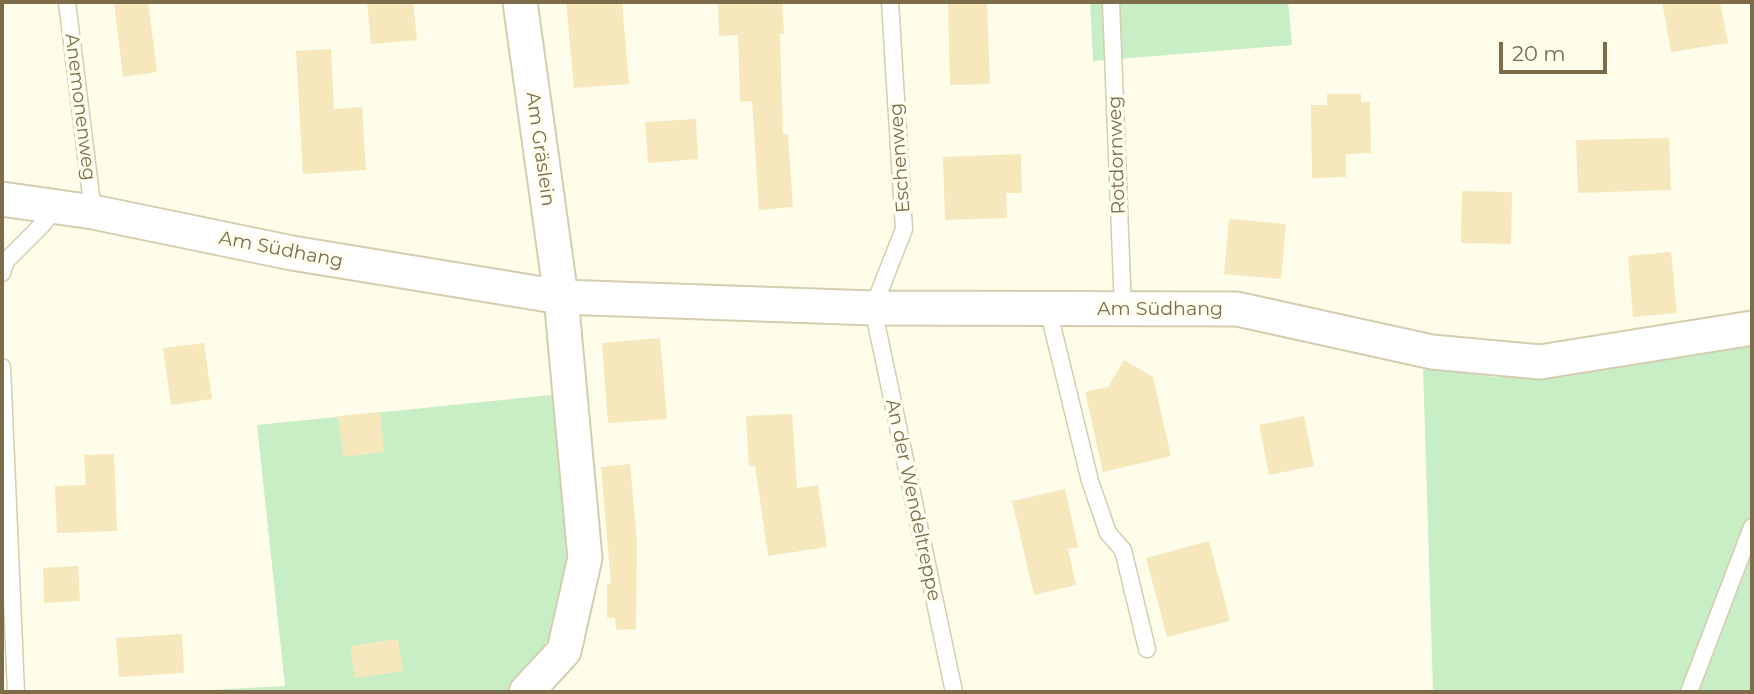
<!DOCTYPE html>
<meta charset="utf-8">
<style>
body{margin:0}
#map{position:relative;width:1754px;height:694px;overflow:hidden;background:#fefde9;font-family:Montserrat,sans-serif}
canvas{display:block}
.frame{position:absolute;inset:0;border:4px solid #7c6c49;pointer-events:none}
.scale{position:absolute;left:1499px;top:42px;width:108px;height:32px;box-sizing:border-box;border:4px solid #7c6c49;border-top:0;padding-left:9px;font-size:21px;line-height:24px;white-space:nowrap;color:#7c6c49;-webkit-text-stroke:5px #fffef1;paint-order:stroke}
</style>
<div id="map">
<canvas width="1754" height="694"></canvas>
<div class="frame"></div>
<div class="scale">20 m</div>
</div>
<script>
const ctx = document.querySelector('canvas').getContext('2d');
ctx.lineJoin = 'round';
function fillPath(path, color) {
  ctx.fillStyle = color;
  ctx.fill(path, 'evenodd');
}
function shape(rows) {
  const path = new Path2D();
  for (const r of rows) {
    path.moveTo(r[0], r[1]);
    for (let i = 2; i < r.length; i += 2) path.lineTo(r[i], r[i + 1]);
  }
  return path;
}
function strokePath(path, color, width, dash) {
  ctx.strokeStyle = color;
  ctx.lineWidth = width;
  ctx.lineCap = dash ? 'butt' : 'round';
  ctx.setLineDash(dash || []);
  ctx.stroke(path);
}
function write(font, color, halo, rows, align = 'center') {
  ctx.font = font + ' Montserrat,sans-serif';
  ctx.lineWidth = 7;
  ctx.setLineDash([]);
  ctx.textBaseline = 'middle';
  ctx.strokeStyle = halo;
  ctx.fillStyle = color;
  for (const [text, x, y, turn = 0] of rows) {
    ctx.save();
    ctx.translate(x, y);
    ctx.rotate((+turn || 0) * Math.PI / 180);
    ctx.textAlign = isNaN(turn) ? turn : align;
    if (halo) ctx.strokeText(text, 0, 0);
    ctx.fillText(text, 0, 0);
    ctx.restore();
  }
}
fillPath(shape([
 [1090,2,1288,2,1292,45,1093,61],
 [1752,339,1752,692,1433,692,1423,366,1494,377,1565,377],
 [561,394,571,474,569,582,550,637,515,686,505,692,172,692,285,686,257,425]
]), '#c7eec5');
fillPath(shape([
 [114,2,148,2,157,72,123,77],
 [367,2,413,2,417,40,371,44],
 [566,2,622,2,629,84,574,88],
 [718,2,782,2,784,34,780,34,783,134,788,134,793,207,759,210,752,101,740,102,738,35,719,36],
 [948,2,987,2,990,84,950,85],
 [1662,2,1720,2,1728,43,1671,52],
 [331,49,334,109,362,107,366,170,303,174,296,51],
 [1327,94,1361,94,1361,102,1370,102,1371,153,1346,154,1346,177,1312,178,1311,105,1327,105],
 [696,119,698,159,648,163,645,122],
 [1669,138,1671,190,1578,193,1576,140],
 [1021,154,1022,193,1006,193,1007,218,945,220,943,157],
 [1462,191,1512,192,1511,244,1461,243],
 [1229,219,1286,224,1281,279,1224,274],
 [1671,252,1677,313,1633,317,1628,256],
 [660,338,667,419,608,423,602,343],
 [204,343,212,399,171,405,163,348],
 [1124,360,1153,377,1171,456,1103,472,1085,392,1108,387],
 [380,412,384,452,343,457,338,416],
 [792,414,797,488,818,485,827,547,768,556,755,466,749,466,746,416],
 [1304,416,1314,466,1269,475,1259,425],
 [114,454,117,531,57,533,55,486,86,485,84,455],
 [630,464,637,543,636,629,616,630,615,618,607,618,607,584,611,584,601,467],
 [1065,489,1078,547,1068,549,1076,585,1034,595,1012,501],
 [1209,541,1230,621,1167,637,1146,558],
 [78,566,80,601,44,603,43,568],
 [182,634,184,673,119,677,116,638],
 [398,639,403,671,355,678,350,646]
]), '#f6e7bd');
const lane = shape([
 [67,2,93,212],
 [890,2,904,229,873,308,954,692],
 [1111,2,1123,309],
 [2,273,6,261,43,224,54,209],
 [1048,309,1090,481,1108,533,1123,550,1147,649],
 [2,367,16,692],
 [1689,692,1752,527]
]);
const street = shape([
 [520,2,561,297,585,558,564,651,526,692],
 [2,199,93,212,292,253,561,297,873,308,1237,309,1432,352,1540,362,1752,328]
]);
strokePath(lane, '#d5cdaf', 19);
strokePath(street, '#d5cdaf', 37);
strokePath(lane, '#fff', 16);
strokePath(street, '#fff', 33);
write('19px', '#7c6c49', '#fffef1', [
 ["Anemonenweg",80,107,83],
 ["Am Gräslein",540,149,82],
 ["Rotdornweg",1117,155,-92],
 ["Eschenweg",900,158,-94],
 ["Am Südhang",281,250,11],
 ["Am Südhang",1160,309],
 ["An der Wendeltreppe",913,500,78]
]);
</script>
